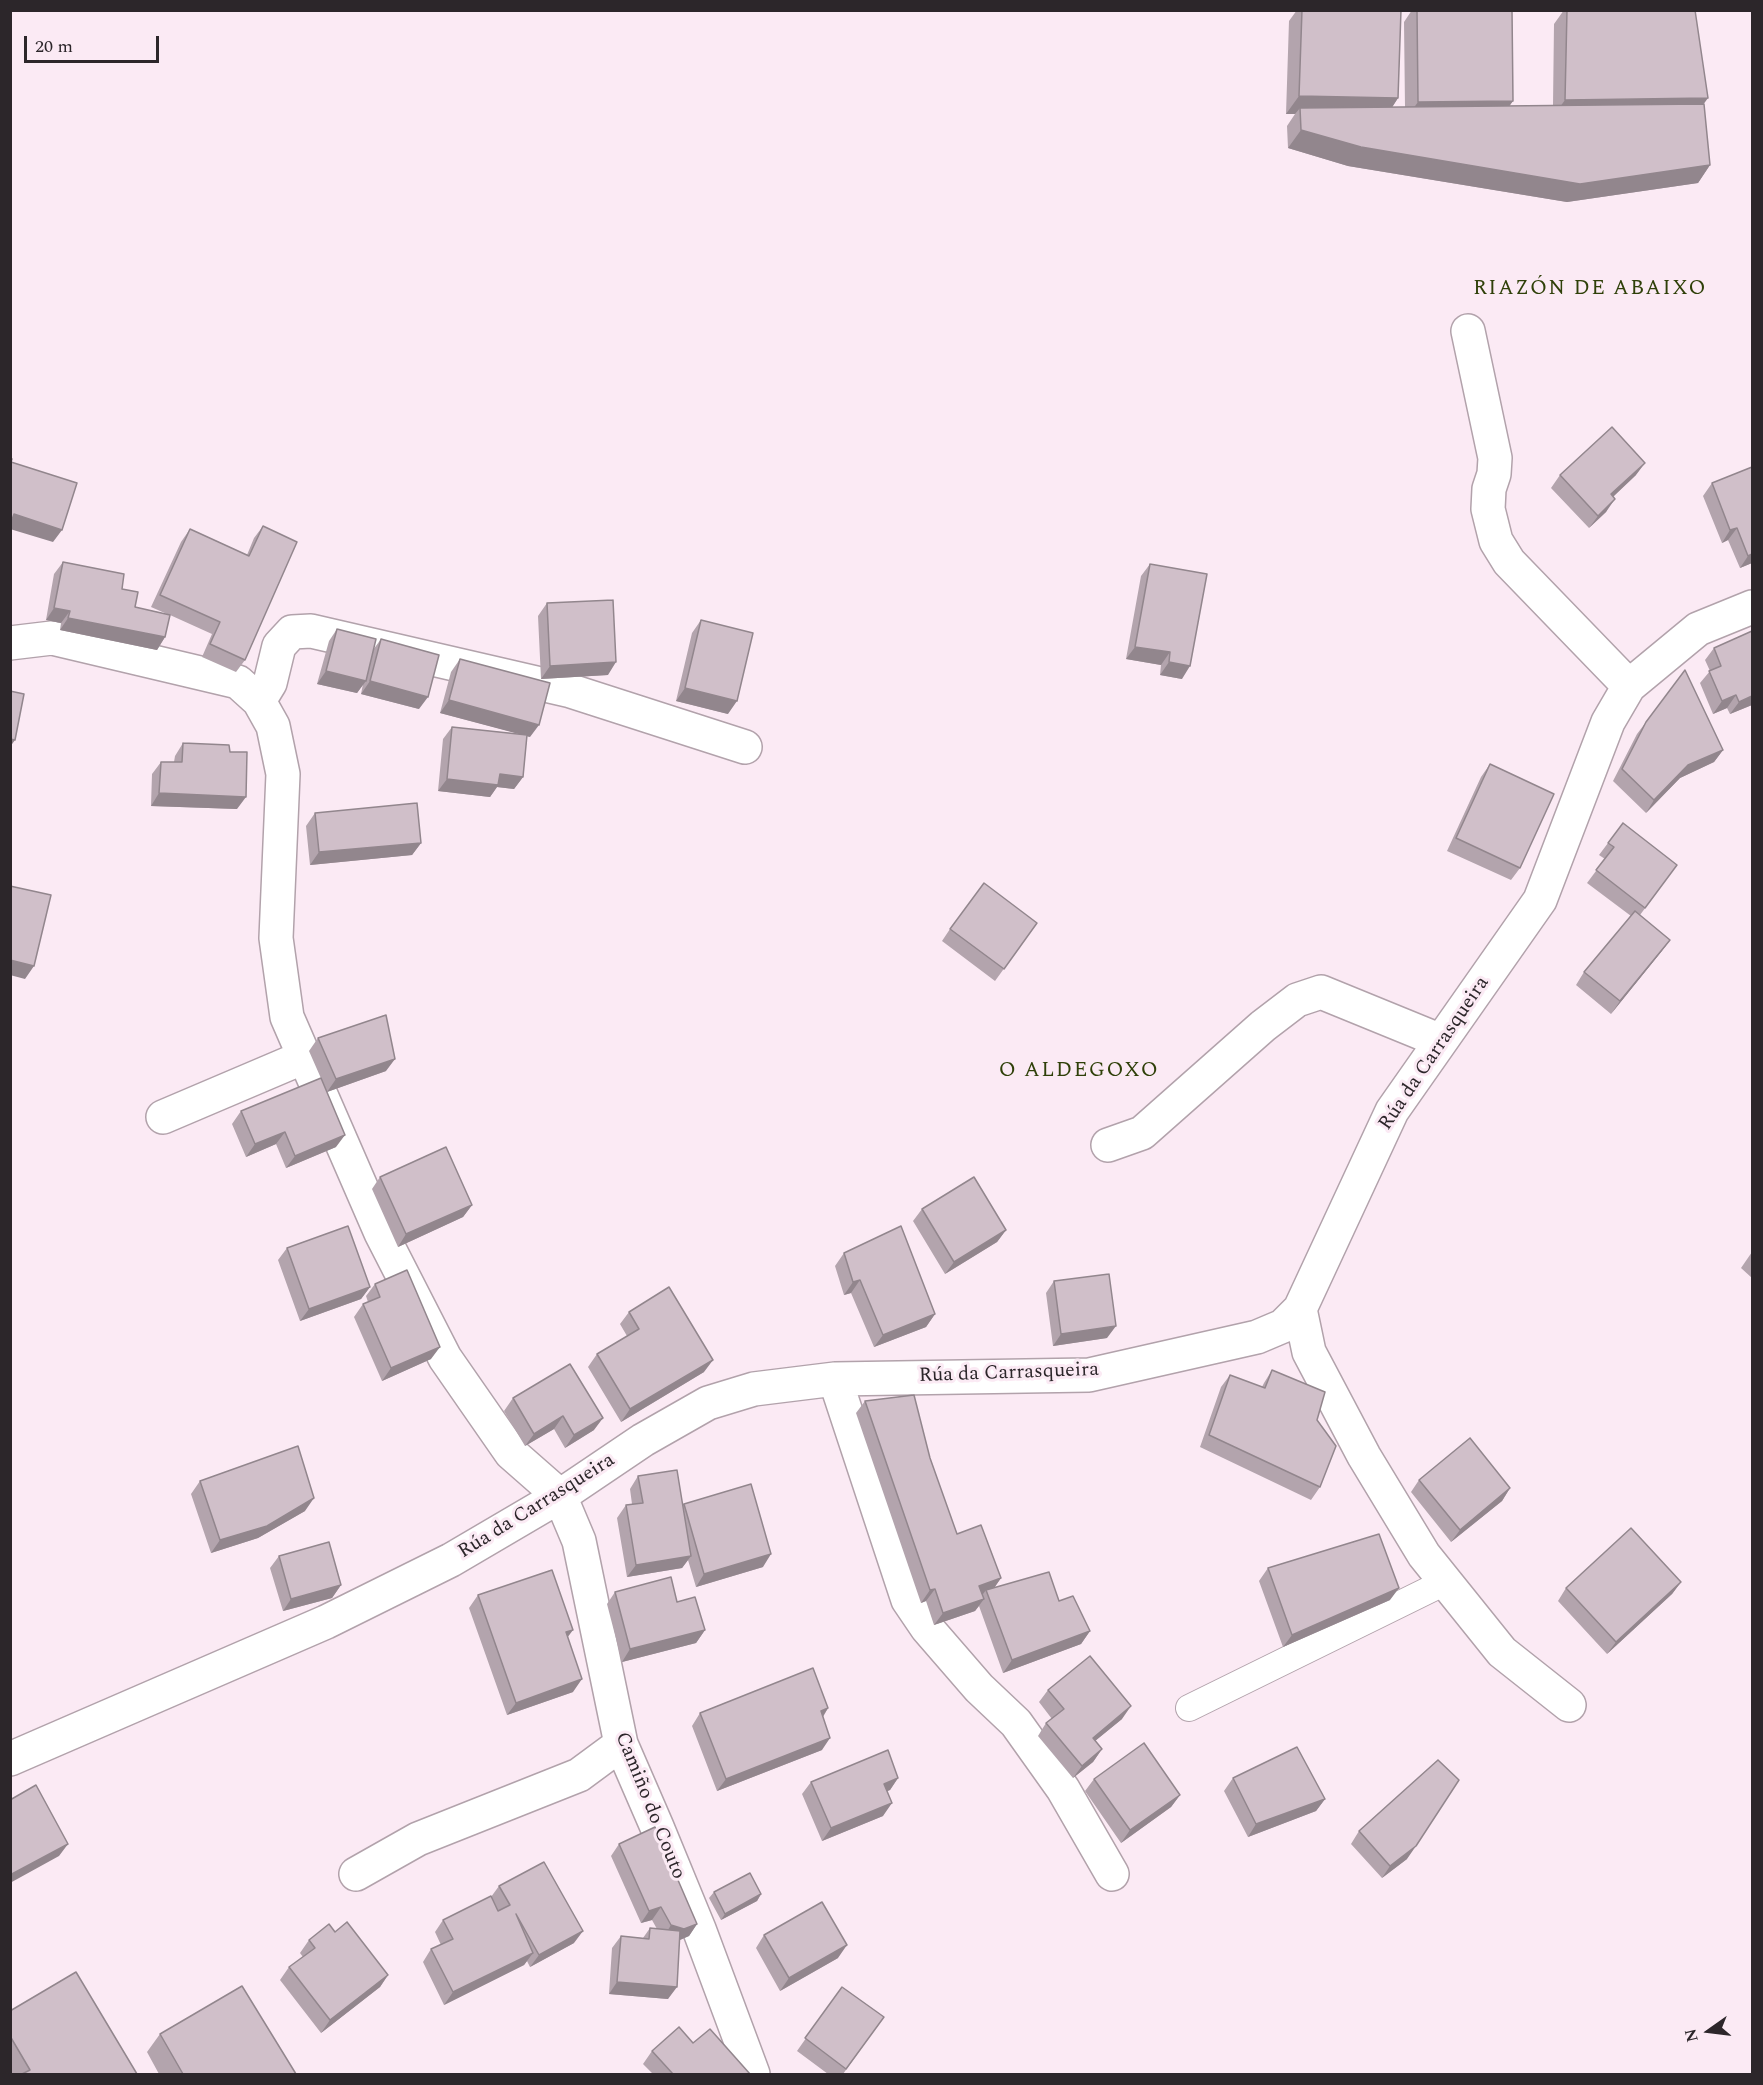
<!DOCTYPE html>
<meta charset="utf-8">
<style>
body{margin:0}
#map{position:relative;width:1763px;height:2085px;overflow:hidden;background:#fbeaf4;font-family:Spectral,serif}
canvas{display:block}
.frame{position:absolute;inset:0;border:12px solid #2c262a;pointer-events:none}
.north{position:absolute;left:1679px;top:2001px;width:60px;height:60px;-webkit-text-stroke:4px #fbeaf4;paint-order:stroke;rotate:256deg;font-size:16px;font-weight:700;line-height:24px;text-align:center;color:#2c262a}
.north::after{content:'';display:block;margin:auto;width:21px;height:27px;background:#2c262a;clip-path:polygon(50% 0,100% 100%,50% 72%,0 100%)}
.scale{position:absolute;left:24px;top:36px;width:135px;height:27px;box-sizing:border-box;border:3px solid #2c262a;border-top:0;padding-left:8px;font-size:18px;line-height:21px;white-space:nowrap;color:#2c262a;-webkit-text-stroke:4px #fbeaf4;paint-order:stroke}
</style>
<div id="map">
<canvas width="1763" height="2085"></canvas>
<div class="frame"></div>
<div class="north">N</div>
<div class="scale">20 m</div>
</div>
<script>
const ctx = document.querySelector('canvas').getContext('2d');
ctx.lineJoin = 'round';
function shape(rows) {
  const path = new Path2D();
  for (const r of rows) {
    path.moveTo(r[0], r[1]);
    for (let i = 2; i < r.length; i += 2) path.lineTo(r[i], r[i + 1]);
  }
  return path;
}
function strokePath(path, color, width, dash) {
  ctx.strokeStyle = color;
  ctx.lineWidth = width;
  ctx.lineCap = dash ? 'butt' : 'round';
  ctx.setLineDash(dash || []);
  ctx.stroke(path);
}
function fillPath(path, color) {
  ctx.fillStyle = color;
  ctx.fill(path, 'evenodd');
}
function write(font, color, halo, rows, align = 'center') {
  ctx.font = font + ' Spectral,serif';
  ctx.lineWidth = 6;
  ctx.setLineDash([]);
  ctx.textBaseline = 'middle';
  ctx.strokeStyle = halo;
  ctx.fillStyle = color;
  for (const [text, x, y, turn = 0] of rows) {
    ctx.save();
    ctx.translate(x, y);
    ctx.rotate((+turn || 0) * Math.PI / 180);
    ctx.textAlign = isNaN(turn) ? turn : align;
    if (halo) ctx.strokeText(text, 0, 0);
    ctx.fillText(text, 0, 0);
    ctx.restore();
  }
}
const service = shape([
 [1189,1708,1445,1582]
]);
const minor = shape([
 [1468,331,1495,458,1494,474,1489,489,1488,509,1496,541,1509,562,1629,686],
 [10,643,52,638,238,682,259,701,273,726,283,774,276,938,287,1017,381,1233,445,1358,511,1453,560,1496,579,1541,621,1744,657,1827,699,1929,753,2074],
 [259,701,270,683,279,646,292,632,311,631,571,691,745,747],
 [163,1117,304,1057],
 [1108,1145,1142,1133,1263,1026,1297,1000,1321,992,1441,1041],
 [1300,1309,1309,1352,1364,1456,1424,1555,1502,1652,1569,1705],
 [835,1379,908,1600,927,1628,979,1688,1016,1723,1063,1789,1112,1874],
 [10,1759,326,1622,451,1560,560,1496,643,1440,708,1403,754,1389,835,1379,1089,1375,1257,1337,1283,1326,1300,1309,1392,1111,1540,900,1608,722,1629,686,1698,629,1752,607],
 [356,1874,418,1839,579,1775,621,1744]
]);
strokePath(service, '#b2a2ab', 28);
strokePath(minor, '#b2a2ab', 36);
strokePath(service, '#fff', 26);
strokePath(minor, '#fff', 33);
fillPath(shape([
 [1297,10,1401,10,1398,98,1392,107,1405,107,1404,22,1412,10,1512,10,1513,101,1509,106,1553,105,1554,24,1564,10,1695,10,1703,104,1710,165,1698,183,1567,202,1348,166,1288,148,1287,126,1295,114,1286,114,1289,21],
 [1752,467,1752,563,1740,568,1728,540,1722,543,1703,496,1712,483],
 [1560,475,1636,475,1613,497,1606,512,1589,528,1551,488],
 [263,526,245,660,236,672,202,657,212,634,170,615,165,637,157,650,60,630,61,623,46,620,54,574,63,562,122,589,135,607,167,614,151,607,181,542,190,529,247,555,254,538],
 [1150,564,1182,679,1160,675,1161,665,1126,659,1141,576],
 [547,603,608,675,541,679,538,616],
 [701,620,728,714,676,701,692,633],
 [337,629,373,650,381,639,419,709,361,694,363,684,357,693,317,684,329,641],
 [1752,631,1752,705,1730,714,1727,708,1713,714,1700,683,1710,671,1705,660,1714,648],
 [460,659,530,737,527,736,523,777,514,789,497,787,490,797,438,791,443,739,452,727,520,734,440,713,451,672],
 [1646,722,1723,750,1714,762,1680,778,1646,813,1613,781,1637,734],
 [183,743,230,752,237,809,151,806,152,774,161,762,174,762,175,756],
 [1490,764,1520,868,1511,880,1447,851,1481,777],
 [315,813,421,843,412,855,310,865,306,826],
 [1608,843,1677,865,1640,915,1670,940,1661,952,1611,1014,1576,985,1584,972,1631,916,1587,883,1605,859,1599,855],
 [1037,923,995,981,942,941,950,929],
 [318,1038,386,1071,327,1092,309,1051],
 [241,1111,336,1147,286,1168,276,1144,246,1157,232,1124],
 [380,1177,472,1205,463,1217,398,1247,372,1189],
 [922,1209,1006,1230,997,1242,945,1274,913,1221],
 [287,1248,370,1287,361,1299,300,1321,278,1260],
 [1752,1252,1752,1278,1741,1268],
 [844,1253,935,1314,926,1327,874,1347,851,1293,844,1295,835,1266],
 [1054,1281,1107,1338,1053,1346,1046,1293],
 [375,1284,431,1359,382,1381,354,1317,363,1304,368,1302,366,1296],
 [629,1312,704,1372,621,1422,588,1367,597,1354,627,1336,620,1324],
 [570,1364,594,1430,565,1448,554,1429,525,1446,504,1411,513,1398],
 [1272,1370,1317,1420,1320,1487,1311,1500,1200,1447,1221,1387,1230,1375,1262,1387,1264,1383],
 [865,1401,930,1458,957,1534,1001,1578,994,1588,1059,1601,1090,1631,1081,1644,1003,1673,979,1606,975,1611,934,1625,926,1601,921,1603,856,1413],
 [638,1476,683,1506,684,1504,763,1567,696,1587,688,1560,682,1568,627,1577,617,1518,626,1505,632,1504,630,1489],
 [1419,1480,1510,1488,1502,1501,1451,1542,1411,1492],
 [200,1481,305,1511,258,1538,211,1553,191,1494],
 [279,1556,341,1585,332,1598,283,1611,270,1568],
 [1268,1568,1390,1600,1283,1647,1259,1581],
 [1681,1582,1672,1594,1607,1654,1558,1601,1566,1588],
 [615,1592,677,1602,705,1630,696,1643,622,1662,607,1604],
 [478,1595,568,1637,573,1692,507,1715,469,1608],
 [1048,1690,1122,1719,1095,1741,1102,1749,1093,1762,1073,1778,1038,1736,1046,1723,1052,1719,1039,1702],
 [828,1708,823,1717,822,1750,717,1791,692,1726,700,1713],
 [898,1778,890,1790,887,1791,883,1816,822,1841,802,1794,811,1782],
 [1233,1778,1325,1799,1316,1811,1248,1837,1224,1791],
 [1094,1779,1180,1795,1171,1807,1121,1843,1085,1791],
 [1359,1831,1407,1859,1382,1878,1351,1844],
 [619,1844,697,1924,689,1936,680,1940,668,1999,609,1994,612,1948,621,1936,643,1938,650,1928,657,1929,652,1920,641,1923,611,1856],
 [499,1886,574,1943,530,1967,527,1961,524,1965,444,2005,423,1962,431,1949,441,1945,435,1932,443,1920,491,1897],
 [714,1892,761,1894,757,1901,721,1920,709,1898],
 [335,1932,388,1975,380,1987,321,2033,280,1980,289,1967,303,1957,300,1953,309,1940],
 [764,1935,838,1958,780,1991,756,1948],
 [842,1987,884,2017,843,2074,828,2074,797,2051],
 [10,2011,137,2074,10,2074],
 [160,2034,296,2074,159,2074,147,2052],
 [693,2043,750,2074,653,2074,643,2064,652,2051]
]), '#b3a4ad');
fillPath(shape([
 [1299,96,1398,98,1386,117,1300,108,1295,114,1286,114],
 [1708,98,1695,116,1552,118,1565,100],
 [1513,101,1500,119,1405,120,1418,102],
 [1301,130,1710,165,1698,183,1567,202,1348,166,1288,148],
 [1645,463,1636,475,1602,507,1611,494],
 [1615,499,1606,512,1589,528,1598,516],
 [14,514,62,530,53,542,10,529,10,520],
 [1737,528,1728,540,1722,543,1730,530],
 [1752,554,1752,563,1740,568,1748,556],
 [54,608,70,611,61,623,46,620],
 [68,618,165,637,157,650,60,630],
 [1135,647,1170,652,1161,665,1126,659],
 [616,662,608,675,541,679,550,666],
 [1169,662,1190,666,1182,679,1160,675],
 [326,671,366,681,357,693,317,684],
 [370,681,428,697,419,709,361,694],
 [685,688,737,701,728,714,676,701],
 [1736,695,1727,708,1713,714,1722,701],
 [1752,696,1752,705,1730,714,1739,702],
 [449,700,539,725,530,737,440,713],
 [10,739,15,740,10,747],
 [1723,750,1714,762,1680,778,1646,813,1654,800,1688,765],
 [500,774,523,777,514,789,497,787,490,797,438,791,447,779],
 [159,793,246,797,237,809,151,806],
 [421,843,412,855,310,865,319,852],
 [1670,940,1661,952,1611,1014,1620,1001],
 [10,960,34,966,25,979,10,975],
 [395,1059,386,1071,327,1092,336,1079],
 [285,1132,276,1144,246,1157,255,1144],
 [345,1135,336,1147,286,1168,295,1156],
 [472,1205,463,1217,398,1247,406,1234],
 [1006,1230,997,1242,945,1274,954,1262],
 [860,1280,851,1293,844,1295,853,1282],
 [370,1287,361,1299,300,1321,309,1309],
 [935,1314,926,1327,874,1347,883,1335],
 [1116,1326,1107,1338,1053,1346,1061,1334],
 [440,1347,431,1359,382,1381,391,1368],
 [713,1360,704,1372,621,1422,630,1409],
 [563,1416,554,1429,525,1446,534,1434],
 [603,1418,594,1430,565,1448,574,1435],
 [1510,1488,1502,1501,1451,1542,1460,1530],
 [314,1498,305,1511,258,1538,211,1553,220,1540],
 [771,1554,763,1567,696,1587,704,1574],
 [691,1556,682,1568,627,1577,636,1565],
 [1001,1578,992,1591,986,1590,983,1594,970,1599,979,1586],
 [1681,1582,1672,1594,1607,1654,1616,1642],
 [341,1585,332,1598,283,1611,291,1599],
 [1399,1588,1390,1600,1283,1647,1292,1635],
 [935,1589,926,1601,921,1603,930,1590],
 [984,1599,975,1611,934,1625,943,1613],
 [573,1630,564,1642,566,1632],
 [705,1630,696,1643,622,1662,630,1649],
 [1090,1631,1081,1644,1003,1673,1012,1660],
 [582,1679,573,1692,507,1715,516,1703],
 [1131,1706,1122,1719,1084,1750,1093,1738],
 [828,1708,820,1721,821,1711],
 [830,1738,822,1750,717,1791,726,1779],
 [1102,1749,1093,1762,1073,1778,1082,1766],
 [898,1778,890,1790,875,1796,884,1784],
 [1180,1795,1171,1807,1121,1843,1130,1830],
 [1325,1799,1316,1811,1248,1837,1256,1824],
 [892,1803,883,1816,822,1841,831,1828],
 [68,1844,59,1856,10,1883,10,1875],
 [1416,1846,1407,1859,1382,1878,1390,1866],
 [761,1894,757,1901,721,1920,725,1914],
 [661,1907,652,1920,641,1923,649,1911],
 [697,1924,689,1936,675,1942,663,1938,671,1925],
 [583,1931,574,1943,530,1967,539,1955],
 [847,1945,838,1958,780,1991,789,1978],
 [533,1953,524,1965,444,2005,453,1992],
 [388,1975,380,1987,321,2033,330,2020],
 [617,1982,677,1987,668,1999,609,1994]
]), '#92868d');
const building = shape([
 [1302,10,1401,10,1398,98,1299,96,1302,10],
 [1417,10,1512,10,1513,101,1418,102,1417,10],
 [1567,10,1695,10,1708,98,1565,100,1567,10],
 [1704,104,1710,165,1580,184,1361,147,1301,130,1300,108,1704,104],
 [1612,427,1645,463,1611,494,1615,499,1598,516,1560,475,1612,427],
 [10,458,12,459,11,462,77,483,62,530,14,514,10,525,10,458],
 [1752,467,1752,554,1748,556,1737,528,1730,530,1712,483,1752,467],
 [263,526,297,542,245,660,210,644,220,622,160,595,190,529,249,556,263,526],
 [63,562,124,574,122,589,138,592,135,607,170,615,165,637,68,618,70,611,54,608,63,562],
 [1150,564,1207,574,1190,666,1169,662,1170,652,1135,647,1150,564],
 [613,600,616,662,550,666,547,603,613,600],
 [701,620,753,633,737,701,685,688,701,620],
 [337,629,376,639,366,681,326,671,337,629],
 [1752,631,1752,696,1739,702,1736,695,1722,701,1709,671,1721,666,1714,648,1752,631],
 [381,639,439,655,428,697,370,681,381,639],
 [460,659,550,683,539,725,449,700,460,659],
 [1685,670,1723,750,1688,765,1654,800,1622,769,1646,722,1685,670],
 [10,691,24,694,15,740,10,739,10,691],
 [452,727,527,735,523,777,500,774,498,785,447,779,452,727],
 [183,743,229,745,230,752,247,752,246,797,159,793,161,762,182,762,183,743],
 [1490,764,1554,794,1520,868,1456,838,1490,764],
 [417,803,421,843,319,852,315,813,417,803],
 [1623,823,1677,865,1645,908,1596,870,1614,847,1608,843,1623,823],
 [984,883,1037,923,1004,969,950,929,984,883],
 [10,886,51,895,34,966,10,960,10,886],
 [1635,911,1670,940,1620,1001,1584,972,1635,911],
 [386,1015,395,1059,336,1079,318,1038,386,1015],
 [321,1078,345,1135,295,1156,285,1132,255,1144,241,1111,321,1078],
 [446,1147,472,1205,406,1234,380,1177,446,1147],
 [974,1177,1006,1230,954,1262,922,1209,974,1177],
 [348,1226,370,1287,309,1309,287,1248,348,1226],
 [901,1226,935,1314,883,1335,860,1280,853,1282,844,1253,901,1226],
 [407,1270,440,1347,391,1368,363,1304,380,1297,375,1284,407,1270],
 [1109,1274,1116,1326,1061,1334,1054,1281,1109,1274],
 [669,1287,713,1360,630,1409,597,1354,639,1329,629,1312,669,1287],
 [570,1364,603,1418,574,1435,563,1416,534,1434,513,1398,570,1364],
 [1272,1370,1325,1392,1317,1420,1336,1446,1320,1487,1209,1435,1230,1375,1265,1388,1272,1370],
 [914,1395,930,1458,957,1534,981,1525,1001,1578,979,1586,984,1599,943,1613,935,1589,930,1590,865,1401,914,1395],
 [1470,1438,1510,1488,1460,1530,1419,1480,1470,1438],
 [298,1446,314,1498,267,1526,220,1540,200,1481,298,1446],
 [677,1470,691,1556,636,1565,626,1505,643,1503,638,1476,677,1470],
 [751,1484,771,1554,704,1574,684,1504,751,1484],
 [1631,1528,1681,1582,1616,1642,1566,1588,1631,1528],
 [1379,1534,1399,1588,1292,1635,1268,1568,1379,1534],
 [329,1542,341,1585,291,1599,279,1556,329,1542],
 [552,1570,573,1630,566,1632,582,1679,516,1703,478,1595,552,1570],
 [1049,1572,1059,1601,1073,1596,1090,1631,1012,1660,986,1590,1049,1572],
 [671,1577,677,1602,695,1597,705,1630,630,1649,615,1592,671,1577],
 [1090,1656,1131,1706,1093,1738,1102,1749,1082,1766,1046,1723,1064,1709,1048,1690,1090,1656],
 [813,1668,828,1708,821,1711,830,1738,726,1779,700,1713,813,1668],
 [1144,1743,1180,1795,1130,1830,1094,1779,1144,1743],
 [1297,1747,1325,1799,1256,1824,1233,1778,1297,1747],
 [888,1750,898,1778,884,1784,892,1803,831,1828,811,1782,888,1750],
 [1438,1760,1459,1780,1416,1846,1390,1866,1359,1831,1438,1760],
 [36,1785,68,1844,10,1875,10,1800,36,1785],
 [655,1827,697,1924,684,1929,671,1925,661,1907,649,1911,619,1844,655,1827],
 [544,1862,583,1931,539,1955,516,1914,533,1953,453,1992,431,1949,453,1939,443,1920,491,1896,498,1911,510,1905,499,1886,544,1862],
 [750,1873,761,1894,725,1914,714,1892,750,1873],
 [822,1902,847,1945,789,1978,764,1935,822,1902],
 [347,1922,388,1975,330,2020,289,1967,315,1948,309,1940,329,1924,335,1932,347,1922],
 [650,1928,680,1931,677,1987,617,1982,621,1936,649,1939,650,1928],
 [76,1972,137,2074,22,2074,30,2070,10,2036,10,2011,76,1972],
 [242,1986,296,2074,183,2074,160,2034,242,1986],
 [842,1987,884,2017,846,2069,805,2038,842,1987],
 [679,2027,693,2043,710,2029,750,2074,673,2074,652,2051,679,2027]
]);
fillPath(building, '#d0bfc9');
strokePath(building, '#92868d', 1.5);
write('20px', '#2c262a', '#fbeaf4', [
 ["Rúa da Carrasqueira",1435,1054,-56],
 ["Rúa da Carrasqueira",1009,1374,-2],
 ["Rúa da Carrasqueira",537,1507,-32],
 ["Camiño do Couto",649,1806,68]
]);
ctx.letterSpacing = '1.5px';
write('21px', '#2f4009', '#fbeaf4', [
 ["RIAZÓN DE ABAIXO",1590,290],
 ["O ALDEGOXO",1079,1072]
]);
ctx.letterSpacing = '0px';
</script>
